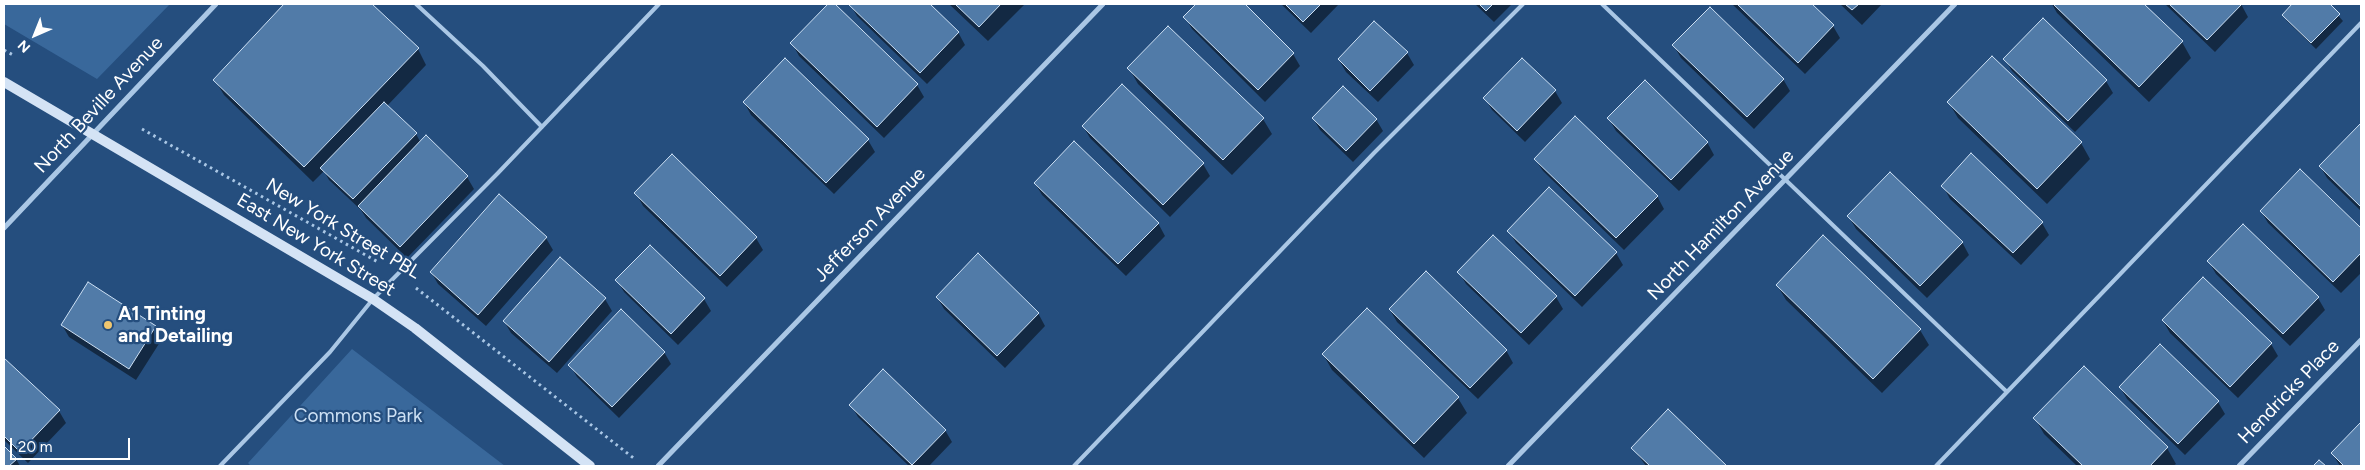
<!DOCTYPE html>
<style>
body{margin:0}
#map{position:relative;width:2365px;height:470px;overflow:hidden;background:#254e7e;font-family:Figtree,sans-serif}
canvas{display:block}
.frame{position:absolute;inset:0;border:5px solid #fff;pointer-events:none}
.north{position:absolute;left:10px;top:10px;width:50px;height:50px;-webkit-text-stroke:4px #254e7e;paint-order:stroke;rotate:224deg;font-size:14px;font-weight:700;line-height:20px;text-align:center;color:#fff}
.north::after{content:'';display:block;margin:auto;width:18px;height:22px;background:#fff;clip-path:polygon(50% 0,100% 100%,50% 72%,0 100%)}
.scale{position:absolute;left:10px;top:438px;width:120px;height:22px;box-sizing:border-box;border:2px solid #fff;border-top:0;padding-left:6px;font-size:15px;line-height:18px;white-space:nowrap;color:#fff;-webkit-text-stroke:4px #254e7e;paint-order:stroke}
</style>
<div id="map">
<canvas width="2365" height="470"></canvas>
<div class="frame"></div>
<div class="north">N</div>
<div class="scale">20 m</div>
</div>
<script>
const ctx = document.querySelector('canvas').getContext('2d');
ctx.lineJoin = 'round';
function fillPath(path, color) {
  ctx.fillStyle = color;
  ctx.fill(path, 'evenodd');
}
function shape(rows) {
  const path = new Path2D();
  for (const r of rows) {
    path.moveTo(r[0], r[1]);
    for (let i = 2; i < r.length; i += 2) path.lineTo(r[i], r[i + 1]);
  }
  return path;
}
function strokePath(path, color, width, dash) {
  ctx.strokeStyle = color;
  ctx.lineWidth = width;
  ctx.lineCap = dash ? 'butt' : 'round';
  ctx.setLineDash(dash || []);
  ctx.stroke(path);
}
function write(font, color, halo, rows, align = 'center') {
  ctx.font = font + ' Figtree,sans-serif';
  ctx.lineWidth = 4.5;
  ctx.setLineDash([]);
  ctx.textBaseline = 'middle';
  ctx.strokeStyle = halo;
  ctx.fillStyle = color;
  for (const [text, x, y, turn = 0] of rows) {
    ctx.save();
    ctx.translate(x, y);
    ctx.rotate((+turn || 0) * Math.PI / 180);
    ctx.textAlign = isNaN(turn) ? turn : align;
    if (halo) ctx.strokeText(text, 0, 0);
    ctx.fillText(text, 0, 0);
    ctx.restore();
  }
}
fillPath(shape([
 [4,4,170,4,97,79,4,24],
 [352,349,505,466,251,466,248,463]
]), '#39689b');
fillPath(shape([
 [286,4,371,4,418,49,426,65,387,106,416,134,421,143,467,177,474,189,407,258,366,218,361,210,329,180,324,171,313,182,224,95,215,80],
 [830,4,833,4,917,85,924,97,884,138,799,56,792,43],
 [850,4,928,4,958,32,965,45,927,84,857,16],
 [949,4,1025,4,988,41],
 [1198,4,1243,4,1293,54,1300,66,1265,102,1192,29,1185,17],
 [1281,4,1339,4,1311,33],
 [1475,4,1512,4,1494,22],
 [1732,4,1810,4,1833,26,1840,38,1805,74],
 [1840,4,1882,4,1862,25],
 [2052,4,2142,4,2182,42,2191,58,2149,102,2057,13],
 [2165,4,2241,4,2248,17,2215,52],
 [2294,4,2328,4,2343,21,2316,49,2287,21,2283,15],
 [2043,20,2106,81,2113,93,2075,132,2012,71,2005,59],
 [1674,46,1783,79,1790,91,1754,129,1681,58],
 [1407,53,1414,65,1378,102,1346,72,1339,60],
 [1992,58,2081,143,2090,159,2047,204,1958,118,1949,103],
 [1129,68,1263,119,1272,134,1232,175,1138,84],
 [1555,91,1562,103,1525,142,1492,110,1485,98],
 [744,102,868,140,875,152,834,194,751,115],
 [1313,118,1376,119,1383,131,1353,162,1320,130],
 [1609,119,1707,142,1714,155,1679,191,1616,131],
 [2361,124,2361,211,2327,178,2320,166],
 [1083,126,1203,164,1210,176,1170,217,1090,138],
 [1971,155,2042,223,2049,235,2021,265,1950,199,1943,186],
 [1535,159,1657,196,1664,209,1624,250,1543,171],
 [2300,171,2361,230,2361,273,2341,293,2268,223,2261,211],
 [1035,183,1158,223,1165,236,1126,276,1042,195],
 [636,193,756,238,763,250,727,287,643,206],
 [1849,217,1962,242,1969,255,1927,298,1856,229],
 [1509,231,1616,253,1623,265,1582,307,1516,243],
 [546,238,553,250,486,326,438,284,431,272],
 [650,246,704,299,711,311,678,345,624,292,617,280],
 [2209,262,2318,298,2325,310,2290,346,2216,274],
 [1459,272,1556,297,1563,309,1529,345,1466,284],
 [2203,279,2271,344,2278,356,2238,398,2170,333,2163,321],
 [1777,285,1920,330,1929,345,1882,393,1786,300],
 [937,297,1038,313,1045,326,1005,368,944,309],
 [605,299,612,311,557,373,511,333,504,321],
 [1367,309,1458,398,1467,413,1424,458,1332,370,1323,354],
 [1390,310,1506,350,1513,363,1478,399,1397,322],
 [62,325,155,327,162,339,136,380,69,337],
 [664,352,671,364,619,418,577,377,570,365],
 [4,359,59,411,66,423,28,463,4,440],
 [2084,368,2167,448,2176,464,2173,466,2077,466,2044,434,2035,418],
 [2120,387,2218,402,2225,414,2185,455,2127,399],
 [851,405,945,430,952,442,929,466,909,466,858,417],
 [1668,411,1725,466,1646,466,1633,448],
 [2361,424,2361,466,2340,466,2332,453],
 [4,448,16,459,20,466,4,466]
]), '#0007');
const building = shape([
 [284,4,372,4,419,48,304,167,213,80,284,4],
 [828,4,835,4,918,84,877,127,790,43,828,4],
 [848,4,930,4,959,32,920,73,848,4],
 [955,4,1001,4,979,27,955,4],
 [1196,4,1245,4,1294,53,1258,90,1183,17,1196,4],
 [1285,4,1321,4,1303,22,1285,4],
 [1479,4,1493,4,1486,11,1479,4],
 [1737,4,1812,4,1834,25,1798,63,1737,4],
 [1845,4,1859,4,1852,10,1845,4],
 [2053,4,2144,4,2183,41,2139,87,2053,4],
 [2169,4,2242,4,2207,40,2169,4],
 [2292,4,2330,4,2340,14,2311,43,2282,15,2292,4],
 [1710,7,1784,79,1747,117,1672,45,1710,7],
 [2043,18,2107,80,2068,121,2003,59,2043,18],
 [1374,21,1408,52,1370,91,1338,59,1374,21],
 [1168,26,1264,118,1223,160,1127,68,1168,26],
 [1992,56,2082,142,2037,189,1947,102,1992,56],
 [785,58,869,139,826,183,743,102,785,58],
 [1522,58,1556,90,1517,131,1483,98,1522,58],
 [1645,80,1708,142,1671,180,1607,118,1645,80],
 [1122,84,1204,163,1163,205,1082,126,1122,84],
 [1343,86,1377,119,1346,151,1312,118,1343,86],
 [384,102,417,133,353,199,320,168,384,102],
 [1575,116,1658,196,1616,238,1534,159,1575,116],
 [2361,123,2361,207,2319,166,2361,123],
 [426,135,468,176,400,247,358,206,426,135],
 [1074,141,1159,223,1118,264,1034,183,1074,141],
 [1971,153,2043,222,2013,253,1941,186,1971,153],
 [672,154,757,237,720,276,634,193,672,154],
 [2300,169,2361,228,2361,253,2333,282,2260,211,2300,169],
 [1890,172,1963,242,1920,286,1847,216,1890,172],
 [1549,187,1617,252,1575,296,1507,231,1549,187],
 [499,194,547,237,478,315,430,272,499,194],
 [2243,224,2319,297,2283,334,2207,261,2243,224],
 [1493,235,1557,296,1521,333,1457,272,1493,235],
 [1823,235,1921,329,1873,379,1776,285,1823,235],
 [650,245,705,298,671,334,615,280,650,245],
 [978,253,1039,313,997,356,936,297,978,253],
 [560,257,606,298,549,362,503,321,560,257],
 [1426,271,1507,350,1470,388,1389,309,1426,271],
 [2203,277,2272,343,2230,387,2162,320,2203,277],
 [88,282,156,326,129,369,61,325,88,282],
 [1367,308,1459,397,1414,444,1322,354,1367,308],
 [621,309,665,352,612,407,568,365,621,309],
 [2160,344,2219,401,2178,444,2119,387,2160,344],
 [4,358,60,410,20,452,4,436,4,358],
 [2084,366,2168,447,2150,466,2083,466,2033,418,2084,366],
 [883,369,946,430,912,465,849,405,883,369],
 [1668,409,1727,466,1650,466,1631,448,1668,409],
 [2361,422,2361,466,2344,466,2331,453,2361,422],
 [4,446,17,459,9,466,4,466,4,446],
 [2319,460,2326,466,2313,466,2319,460]
]);
fillPath(building, '#517ba8');
strokePath(building, '#cde0f4', 1);
strokePath(shape([
 [4,50,13,55],
 [142,129,378,262],
 [416,288,636,460]
]), '#aac7e5', 3, [2.5, 4]);
strokePath(shape([
 [416,4,483,66,542,127],
 [1602,4,2007,392],
 [220,466,330,352,373,299,498,173,659,4],
 [1074,466,1374,153,1523,4],
 [1936,466,2361,23]
]), '#aac7e5', 4);
strokePath(shape([
 [4,228,216,4],
 [658,466,1103,4],
 [1508,466,1955,4],
 [2239,466,2361,340]
]), '#aac7e5', 5);
strokePath(shape([
 [4,82,373,299,415,328,590,466]
]), '#d4e3f5', 10);
for (const [x, y, r, color] of [
 [108,325,5,"#efc66f"]
]) {
  const dot = new Path2D();
  dot.arc(x, y, r, 0, 2 * Math.PI);
  ctx.fillStyle = color;
  ctx.fill(dot);
  strokePath(dot, '#254e7e', 2);
}
write('19px', '#fff', '#254e7e', [
 ["North Beville Avenue",99,105,-47],
 ["Jefferson Avenue",870,225,-46],
 ["North Hamilton Avenue",1721,225,-46],
 ["New York Street PBL",343,229,31],
 ["East New York Street",316,245,31],
 ["Hendricks Place",2289,392,-46]
]);
write('bold 19px', '#fff', '#254e7e', [
 ["A1 Tinting",118,314],
 ["and Detailing",118,336]
], 'left');
write('19px', '#cde0f4', '#254e7e', [
 ["Commons Park",358,416]
]);
</script>
